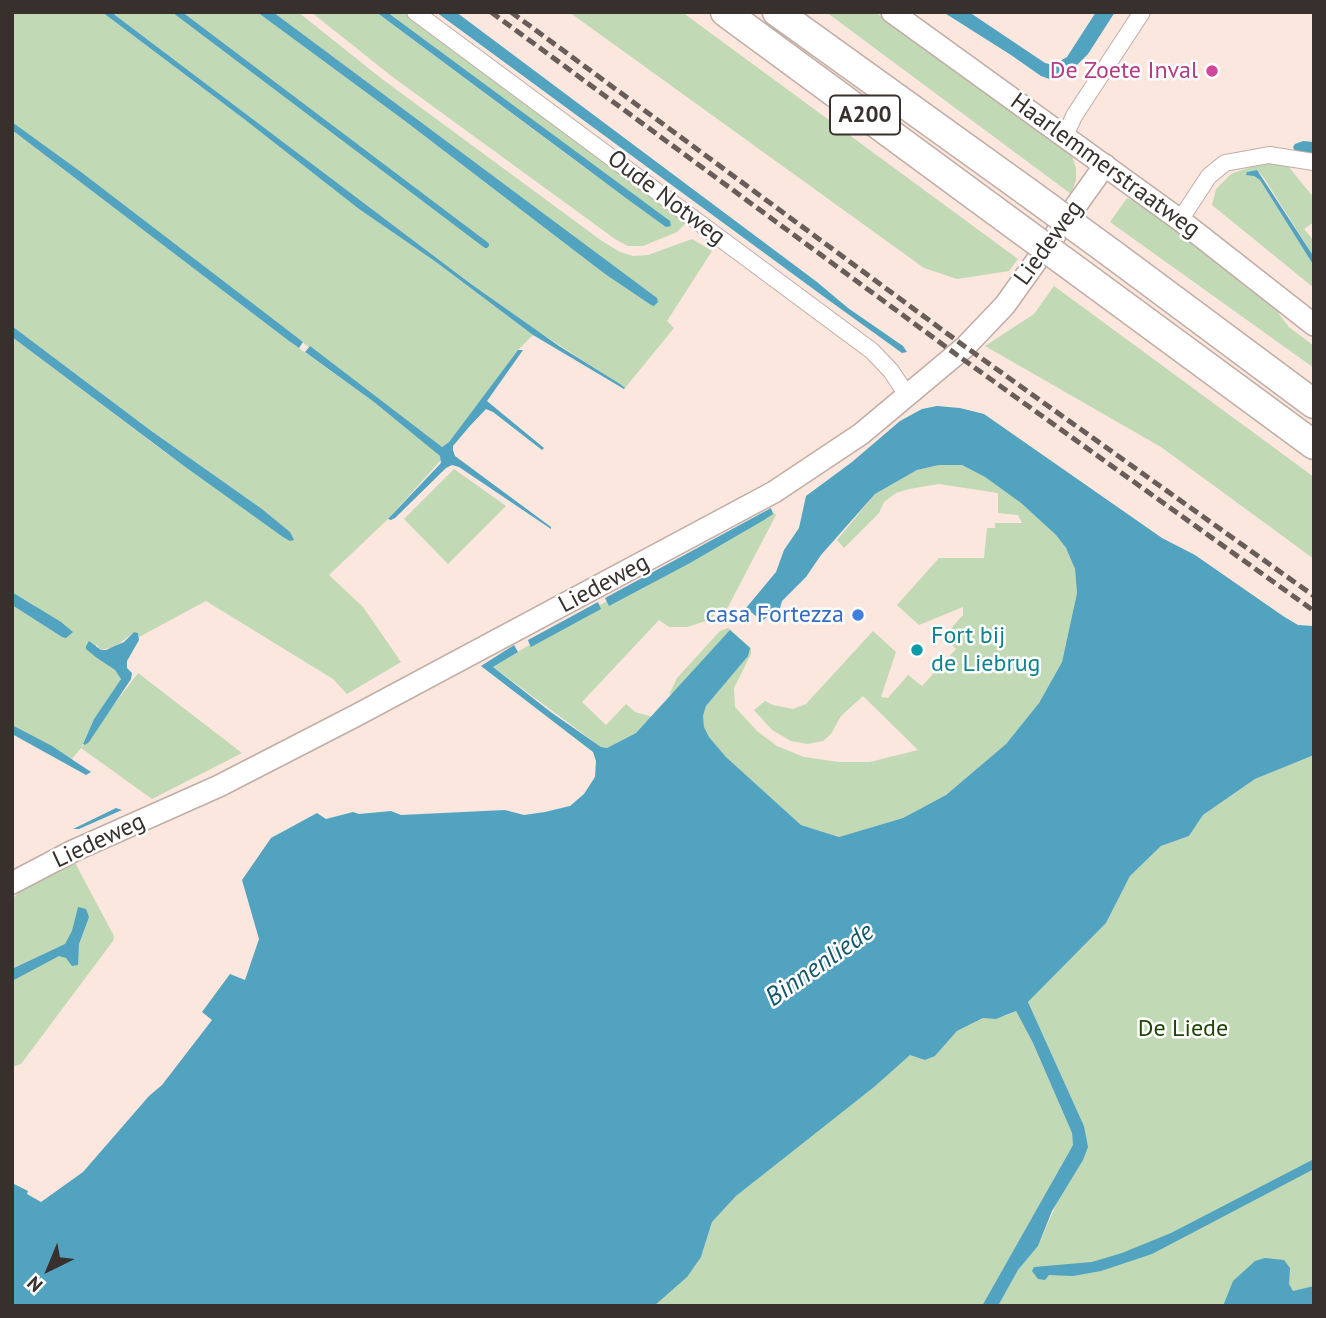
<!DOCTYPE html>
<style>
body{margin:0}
#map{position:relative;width:1326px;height:1318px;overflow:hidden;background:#fbe7de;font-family:"PT Sans",sans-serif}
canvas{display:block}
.frame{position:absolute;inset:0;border:14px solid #38302d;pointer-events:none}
.north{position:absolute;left:14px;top:1234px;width:70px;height:70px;-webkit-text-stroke:5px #fff;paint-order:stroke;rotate:223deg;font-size:19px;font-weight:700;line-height:28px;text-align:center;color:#38302d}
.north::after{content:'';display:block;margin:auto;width:24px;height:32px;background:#38302d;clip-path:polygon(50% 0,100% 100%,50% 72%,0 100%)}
</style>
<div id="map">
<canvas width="1326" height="1318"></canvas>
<div class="frame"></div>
<div class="north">N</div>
</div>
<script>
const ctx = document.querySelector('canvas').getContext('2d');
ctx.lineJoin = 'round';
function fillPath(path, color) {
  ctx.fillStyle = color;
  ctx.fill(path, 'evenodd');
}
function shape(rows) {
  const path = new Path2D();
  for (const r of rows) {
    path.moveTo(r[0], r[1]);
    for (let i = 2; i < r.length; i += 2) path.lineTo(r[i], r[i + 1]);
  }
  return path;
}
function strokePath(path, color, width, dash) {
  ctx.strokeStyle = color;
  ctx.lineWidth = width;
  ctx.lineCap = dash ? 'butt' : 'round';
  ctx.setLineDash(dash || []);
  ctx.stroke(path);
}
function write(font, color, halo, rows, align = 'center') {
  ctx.font = font + ' "PT Sans",sans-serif';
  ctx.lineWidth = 5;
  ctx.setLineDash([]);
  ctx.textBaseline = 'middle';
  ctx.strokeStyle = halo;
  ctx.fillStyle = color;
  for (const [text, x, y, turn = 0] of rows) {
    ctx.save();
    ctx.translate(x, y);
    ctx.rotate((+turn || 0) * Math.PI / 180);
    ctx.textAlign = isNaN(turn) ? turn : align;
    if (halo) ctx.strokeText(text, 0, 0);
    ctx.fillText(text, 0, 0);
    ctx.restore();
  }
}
fillPath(shape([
 [12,12,102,12,244,119,359,209,436,262,533,335,518,350,449,442,442,447,433,441,12,122],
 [111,12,257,12,405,121,605,274,651,305,656,298,273,12,298,12,382,79,602,241,620,252,633,256,648,255,692,239,712,251,667,321,674,328,625,388,536,330,471,284],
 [311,12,376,12,585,168,669,227,669,221,387,12,404,12,687,222,677,232,643,246,628,246,615,239,394,78],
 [569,12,682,12,1018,259,1009,271,957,279,924,268],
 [826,12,875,12,1071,153,1076,168,1076,180,1071,194],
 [12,130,289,341,374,402,416,436,440,456,441,460,388,519,329,575,363,607,401,662,347,694,333,679,206,601,139,637,138,633,134,632,115,647,101,650,96,644,97,658,115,670,121,679,94,719,81,748,138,673,242,753,152,799,81,748,72,759,12,725,12,605,62,637,34,605,12,592,12,337,166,453,290,541,290,532,262,509,150,430,12,326],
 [1268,161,1284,161,1314,198,1314,222,1304,229,1314,241,1314,257,1264,178,1257,170,1247,172,1260,180,1314,266,1314,288,1212,205,1216,189,1231,174],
 [1127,198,1138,202,1167,223,1276,310,1289,327,1314,346,1314,368,1110,222],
 [1054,286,1314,477,1314,559,1161,447,985,346,1034,314],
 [939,465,962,465,985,477,1021,503,1056,535,1066,548,1075,569,1077,593,1062,662,1039,703,1006,744,946,795,903,818,839,837,801,825,726,757,709,737,704,728,703,716,706,706,747,656,669,695,677,678,720,631,728,628,751,648,751,654,734,688,735,707,757,731,777,746,804,757,839,762,870,762,918,750,863,696,841,716,831,734,823,741,807,744,791,741,772,730,754,710,765,701,773,705,793,709,806,704,873,631,896,652,881,697,888,698,908,675,922,686,956,649,944,636,963,615,963,607,919,625,897,605,939,558,984,558,987,528,995,528,995,523,1022,523,1018,515,998,513,998,493,939,484,909,489,896,493,884,502,879,513,844,548,837,540,875,494,917,470],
 [454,469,506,506,448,564,404,519],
 [772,511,776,515,728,607,706,621,687,627,669,627,659,620,582,702,606,725,626,704,635,712,653,717,636,733,607,748,601,747,493,667,574,618,647,581],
 [1314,755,1314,1306,998,1306,1018,1270,1038,1246,1062,1191,1084,1126,1028,1002,1106,923,1130,876,1161,846,1189,836,1203,815,1255,779],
 [73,859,114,936,113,941,21,1064,12,1067,12,899,26,885],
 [1016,1011,1033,1043,1072,1133,1073,1145,982,1306,654,1306,701,1257,712,1222,736,1196,910,1055,935,1056,957,1031,983,1018,1005,1016]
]), '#c1d9b4');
fillPath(shape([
 [102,12,111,12,471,284,559,346,620,384,625,388,624,389,533,335,436,262,359,209,244,119],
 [257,12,273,12,657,298,658,302,654,306,651,305,605,274,405,121],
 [376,12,387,12,670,221,671,226,666,227,630,201],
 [436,12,456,12,817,282,848,308,903,346,907,352,902,353,827,299],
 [943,12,969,12,1045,63,1053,65,1067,57,1096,12,1115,12,1088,54,1068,74,1052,80,1041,76,1011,55],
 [12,122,81,172,303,342,299,348,289,341,12,130],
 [1303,141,1314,142,1314,156,1301,155,1295,151,1293,147,1295,144],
 [1257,170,1314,257,1314,266,1260,180,1254,176,1246,175,1247,172],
 [12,326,150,430,262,509,290,532,294,540,290,541,283,537,184,466,12,337],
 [310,346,442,447,449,442,518,350,523,350,487,401,544,448,542,450,493,412,486,409,469,427,453,446,453,450,455,456,551,527,551,529,459,467,452,465,446,468,395,518,391,520,388,519,441,463,440,456,374,402,305,352],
 [937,406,960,408,984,414,1162,538,1195,555,1283,616,1298,625,1314,626,1314,755,1255,779,1203,815,1189,836,1161,846,1130,876,1106,923,1028,1002,1084,1126,1088,1147,1083,1160,1052,1211,1038,1246,1018,1270,998,1306,982,1306,1073,1145,1072,1133,1033,1043,1016,1011,996,1019,983,1018,957,1031,935,1056,925,1060,910,1055,874,1087,736,1196,712,1222,701,1257,687,1277,654,1306,12,1306,12,1183,28,1191,27,1194,41,1202,83,1172,149,1096,162,1085,212,1020,202,1012,230,974,245,980,259,939,242,880,271,838,317,813,326,819,353,812,359,814,391,811,401,815,505,810,524,815,545,812,570,806,584,794,595,777,596,761,593,752,481,666,514,645,518,652,493,667,552,713,601,747,607,748,636,733,730,630,750,648,748,656,706,706,703,716,704,727,709,737,726,757,801,825,839,837,903,818,946,795,1006,744,1039,703,1062,662,1077,593,1075,569,1066,548,1056,535,1021,503,985,477,962,465,939,465,917,470,875,494,821,555,806,577,782,601,780,608,762,621,746,608,776,572,784,550,799,528,806,496,852,462,900,421,922,409],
 [771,508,773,514,764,520,690,563,609,606,605,598],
 [12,592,61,622,73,632,66,638,62,637,12,605],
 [598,602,601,609,531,647,529,643,528,640],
 [134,632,138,633,139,640,127,661,127,668,132,673,131,679,89,742,85,745,83,744,94,719,121,679,115,670,97,658,86,649,86,646,89,641,101,650,106,650,124,642],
 [12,725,52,746,91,772,86,775,12,734],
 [116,808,122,810,79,829,73,829],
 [78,907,86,909,89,917,79,944,78,965,72,966,66,958,59,956,12,981,12,969,65,944,72,931],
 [1314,1159,1314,1169,1152,1254,1101,1271,1073,1276,1049,1275,1045,1280,1038,1279,1032,1271,1034,1267,1092,1262,1122,1253,1171,1233],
 [1265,1258,1284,1260,1290,1268,1289,1284,1293,1291,1314,1286,1314,1306,1223,1306,1233,1281,1255,1261]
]), '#52a3bf');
strokePath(shape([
 [177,12,486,245]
]), '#52a3bf', 6);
const street = shape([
 [415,12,872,351,891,371,907,395],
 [1065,136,1074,116,1142,12],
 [1180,220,1209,176,1225,163,1269,155,1314,162]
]);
const secondary = shape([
 [892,12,1180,220,1314,325],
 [12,883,73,851,219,786,357,715,774,492,861,434,965,347,1005,305,1105,165]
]);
const highway = shape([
 [725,12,1005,218],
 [777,12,1026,191],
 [1111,253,1314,404],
 [1091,281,1314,445]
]);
strokePath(street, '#c0ada5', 18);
strokePath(secondary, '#c0ada5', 24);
strokePath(highway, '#c0ada5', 31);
strokePath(street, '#fff', 16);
strokePath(secondary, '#fff', 21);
strokePath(highway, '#fff', 28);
strokePath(shape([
 [491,12,957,355,1314,611],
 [511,12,960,343,1314,596]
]), '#685d59', 5, [10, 5]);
const highwayBridge = shape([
 [1026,191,1111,253],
 [1005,218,1091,281]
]);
strokePath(highwayBridge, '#c0ada5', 31, []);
strokePath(highwayBridge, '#fff', 28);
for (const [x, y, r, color] of [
 [1212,71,7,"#d1479c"],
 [858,615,7,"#3f7fe0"],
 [917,650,7,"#0f9aa8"]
]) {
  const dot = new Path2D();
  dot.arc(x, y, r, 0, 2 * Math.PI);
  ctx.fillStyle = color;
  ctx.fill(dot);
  strokePath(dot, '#fff', 2.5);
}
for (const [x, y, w] of [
 [865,115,70]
]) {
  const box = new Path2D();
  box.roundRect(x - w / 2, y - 19.5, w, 39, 5);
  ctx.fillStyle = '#fff';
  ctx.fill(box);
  strokePath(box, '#38302d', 2);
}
write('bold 23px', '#38302d', null, [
 ["A200",865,115]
]);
write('24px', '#b23c85', '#fff', [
 ["De Zoete Inval",1198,71]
], 'right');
write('24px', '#38302d', '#fff', [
 ["Haarlemmerstraatweg",1105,166,36],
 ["Oude Notweg",666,198,37],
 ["Liedeweg",1049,243,-54],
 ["Liedeweg",604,584,-28],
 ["Liedeweg",99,841,-25]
]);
write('24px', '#366cbe', '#fff', [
 ["casa Fortezza",844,615]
], 'right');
write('24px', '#0d838f', '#fff', [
 ["Fort bij",931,636],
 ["de Liebrug",931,664]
], 'left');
write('24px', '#224406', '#fff', [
 ["De Liede",1183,1029]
]);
write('italic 26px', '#14576c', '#fff', [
 ["Binnenliede",820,965,-35]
]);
</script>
